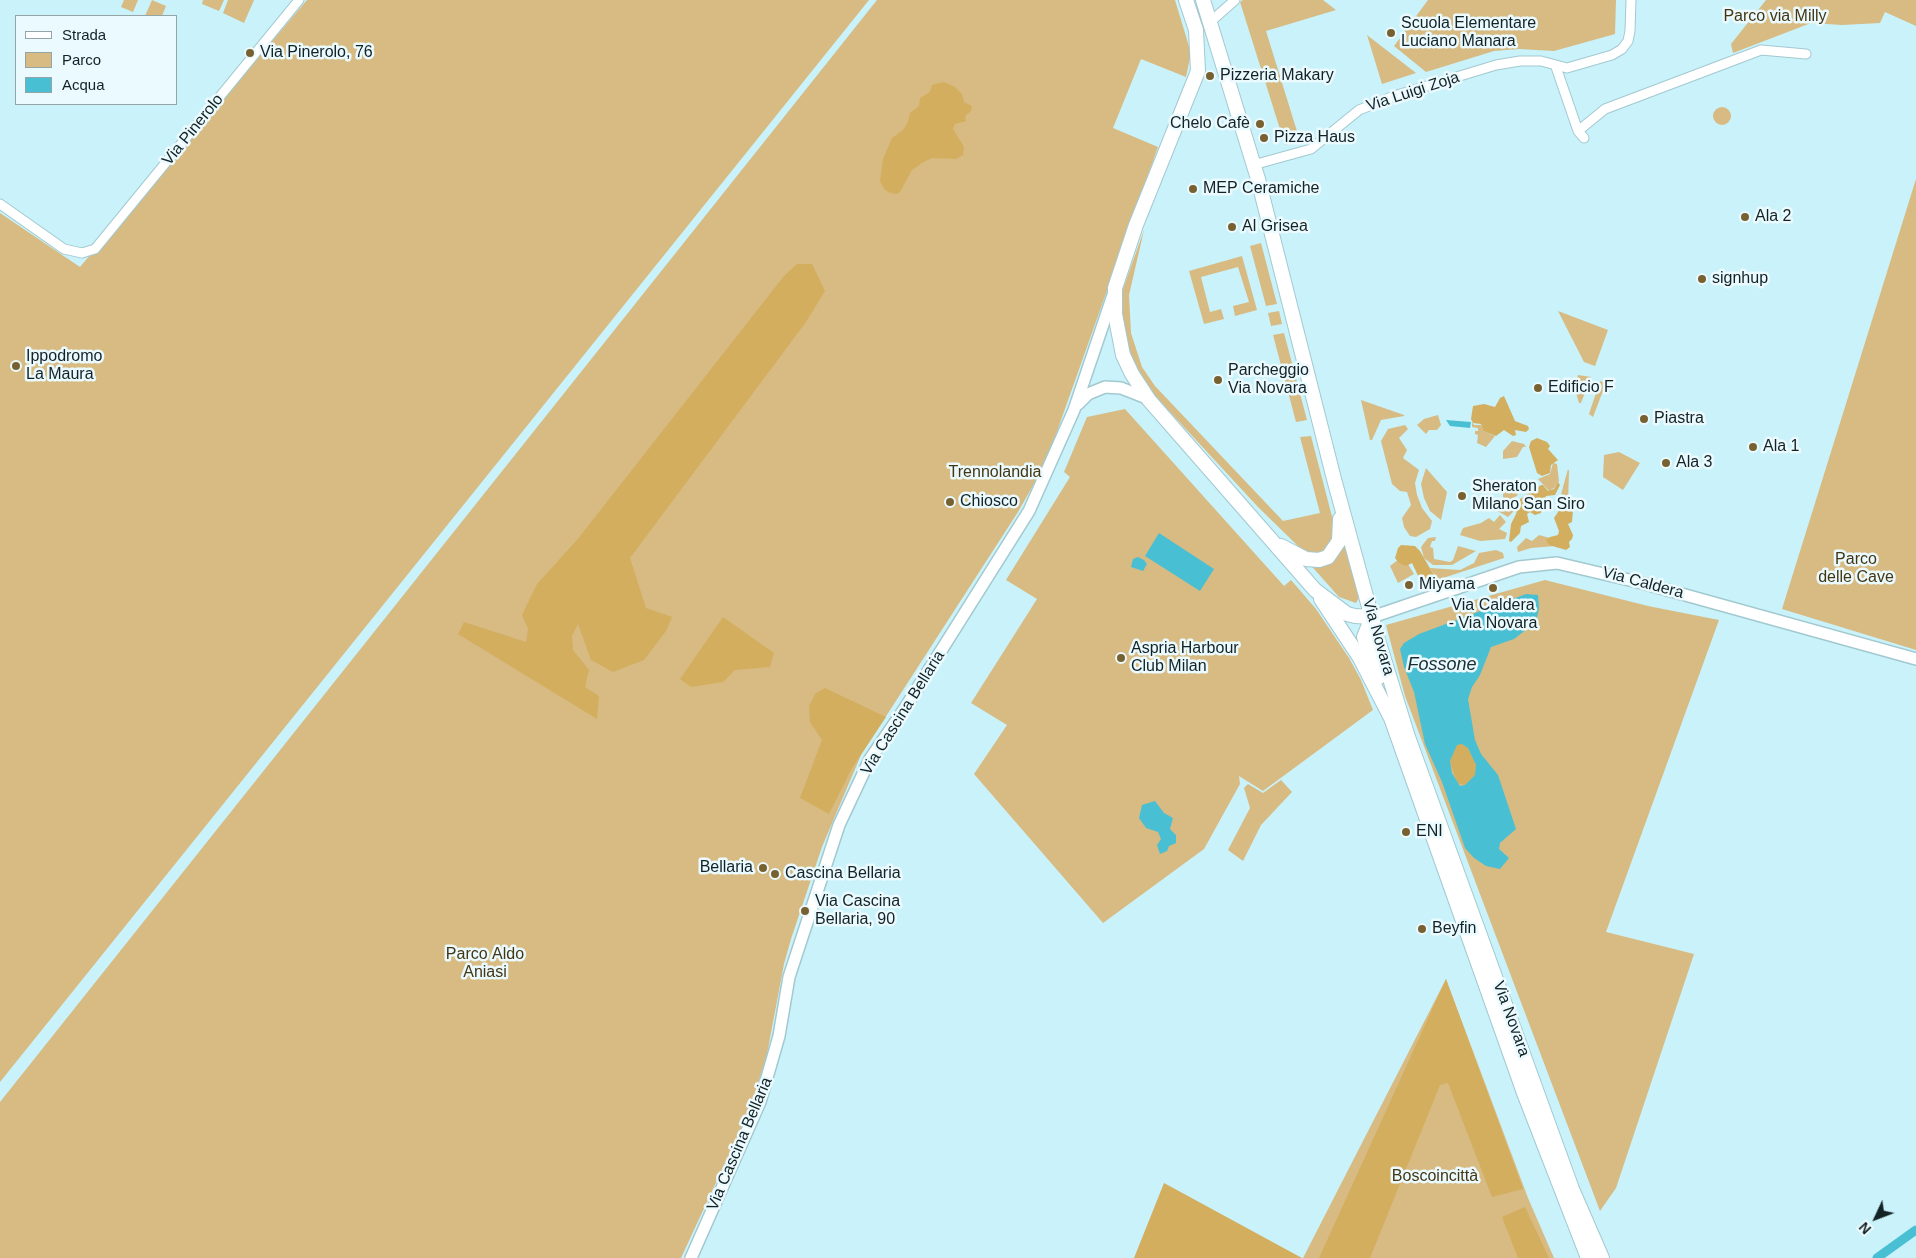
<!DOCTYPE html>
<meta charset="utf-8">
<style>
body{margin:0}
#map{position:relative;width:1916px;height:1258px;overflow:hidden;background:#caf2fa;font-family:Arial,sans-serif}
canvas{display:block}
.legend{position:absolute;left:15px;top:15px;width:162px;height:90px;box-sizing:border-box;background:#ebfafe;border:1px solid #95a4a7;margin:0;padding:6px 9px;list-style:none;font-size:15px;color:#132225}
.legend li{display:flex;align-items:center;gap:10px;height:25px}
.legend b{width:25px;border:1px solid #95a4a7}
.north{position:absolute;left:1851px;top:1193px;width:50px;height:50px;-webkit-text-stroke:4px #ebfafe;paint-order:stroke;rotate:227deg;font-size:14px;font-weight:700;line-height:20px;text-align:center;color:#132225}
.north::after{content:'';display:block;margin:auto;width:18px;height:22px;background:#132225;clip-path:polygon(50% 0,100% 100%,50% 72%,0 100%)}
</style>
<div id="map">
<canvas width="1916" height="1258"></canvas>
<ul class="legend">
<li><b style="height:6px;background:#fff"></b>Strada</li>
<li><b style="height:14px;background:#d7bb82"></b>Parco</li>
<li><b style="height:14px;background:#49bfd4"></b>Acqua</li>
</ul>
<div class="north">N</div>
</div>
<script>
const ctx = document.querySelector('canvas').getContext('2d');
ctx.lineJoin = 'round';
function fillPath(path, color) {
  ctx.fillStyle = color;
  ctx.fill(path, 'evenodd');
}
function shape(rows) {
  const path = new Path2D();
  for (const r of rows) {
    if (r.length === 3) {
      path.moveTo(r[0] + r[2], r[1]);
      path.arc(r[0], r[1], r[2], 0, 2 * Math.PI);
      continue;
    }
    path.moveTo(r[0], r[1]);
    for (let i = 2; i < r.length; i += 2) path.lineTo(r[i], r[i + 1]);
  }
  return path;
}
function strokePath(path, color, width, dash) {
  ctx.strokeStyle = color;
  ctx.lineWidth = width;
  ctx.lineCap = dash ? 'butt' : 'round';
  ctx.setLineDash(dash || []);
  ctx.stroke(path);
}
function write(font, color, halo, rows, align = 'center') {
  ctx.font = font + ' Arial,sans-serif';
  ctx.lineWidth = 5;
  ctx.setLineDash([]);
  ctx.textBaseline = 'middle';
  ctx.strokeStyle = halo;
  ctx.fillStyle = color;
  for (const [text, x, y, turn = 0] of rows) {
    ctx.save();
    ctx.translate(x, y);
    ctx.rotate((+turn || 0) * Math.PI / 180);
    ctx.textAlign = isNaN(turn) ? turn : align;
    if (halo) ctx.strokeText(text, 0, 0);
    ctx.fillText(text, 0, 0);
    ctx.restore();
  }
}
fillPath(shape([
 [124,0,138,0,133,12,121,7],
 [152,0,166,6,162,16,145,16],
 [203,0,224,0,219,11,202,4],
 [228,0,254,0,244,23,223,13],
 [307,0,869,0,0,1082,0,213,80,267],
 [877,0,1175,0,1191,53,1186,77,1141,59,1113,128,1158,147,1055,437,1035,482,1018,512,861,755,822,847,791,939,784,964,767,1054,751,1107,681,1258,0,1258,0,1102],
 [1243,0,1323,0,1336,10,1266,31,1300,141,1285,145,1240,2],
 [1428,0,1616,0,1615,34,1554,51,1519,49,1494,51,1426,72,1394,46],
 [1766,0,1916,0,1916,26,1885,12,1880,23,1842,25,1811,23,1733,53,1731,44],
 [1367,35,1416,73,1382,84],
 [1722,116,9],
 [1916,179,1916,650,1782,609],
 [1144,230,1129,295,1131,333,1142,367,1155,386,1283,521,1320,513,1300,437,1311,436,1335,528,1335,540,1327,552,1313,555,1300,548,1258,507,1147,387,1140,374,1126,343,1120,305,1123,289],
 [1261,243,1277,304,1266,306,1250,246],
 [1242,256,1257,310,1235,316,1233,306,1249,302,1238,267,1201,277,1210,312,1221,309,1224,319,1204,324,1189,271],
 [1279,311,1282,324,1271,326,1268,313],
 [1558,311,1608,330,1595,366,1584,362],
 [1284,333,1307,420,1296,422,1273,335],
 [1578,375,1591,377,1581,403,1579,403,1574,386],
 [1600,381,1606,383,1593,417,1589,414],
 [1361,400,1404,415,1404,416,1381,420,1372,440,1370,440],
 [1125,409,1284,586,1291,580,1316,609,1349,658,1361,680,1373,710,1263,791,1239,776,1240,784,1204,849,1103,923,974,774,1007,725,971,703,1037,599,1006,580,1070,477,1064,472,1087,417],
 [1438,415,1441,425,1437,430,1429,430,1426,434,1417,425,1424,419],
 [1472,422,1474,425,1481,425,1483,431,1495,436,1486,447,1477,443,1478,435,1475,434,1475,431,1478,431,1478,428,1472,427],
 [1405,425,1408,429,1399,438,1407,450,1403,458,1419,470,1415,483,1417,495,1422,508,1432,521,1430,529,1416,537,1410,536,1404,527,1402,518,1411,505,1407,492,1400,491,1392,484,1381,441,1388,429],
 [1512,441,1524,444,1526,447,1523,447,1517,457,1503,459,1503,451],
 [1619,452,1640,463,1623,490,1603,477,1604,455],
 [1553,463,1557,464,1559,481,1554,488,1549,491,1538,479,1550,474],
 [1426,468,1447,492,1441,520,1430,511,1424,498,1421,484],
 [1568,469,1569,471,1568,504,1560,498],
 [1513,486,1517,489,1515,492,1518,495,1512,499,1516,509,1508,517,1496,510,1503,499,1503,489],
 [1500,515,1506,522,1499,529,1507,533,1505,539,1480,541,1460,535,1463,528,1481,523,1489,518,1494,522],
 [1539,535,1557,540,1555,546,1531,548,1518,552,1517,547,1526,538,1532,541],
 [1436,537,1435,541,1432,541,1430,547,1433,548,1434,559,1450,562,1453,560,1458,546,1476,551,1452,565,1433,565,1424,558,1421,547,1428,538],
 [1346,539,1360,596,1356,603,1339,597,1307,561],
 [1496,550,1503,553,1504,558,1437,580,1430,568,1460,570,1474,563,1479,553],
 [1403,556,1414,574,1398,583,1390,566],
 [1545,580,1648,606,1719,620,1606,932,1694,954,1616,1188,1600,1211,1405,696,1386,625],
 [1281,780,1292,792,1261,825,1243,861,1228,850,1250,808,1244,788,1248,784,1263,793],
 [1446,979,1528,1198,1554,1258,1303,1258]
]), '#d7bb82');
fillPath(shape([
 [944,82,955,87,962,94,964,102,972,106,971,111,965,116,966,121,955,124,953,129,964,147,963,155,956,159,932,158,922,163,912,170,900,192,896,194,890,193,884,189,880,181,883,159,892,138,903,130,908,122,910,113,919,106,920,98,930,92,932,85],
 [797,264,812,264,825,291,806,322,630,558,646,608,672,617,666,631,644,660,613,672,591,660,578,624,572,636,573,650,589,670,585,687,599,696,597,719,458,634,464,622,526,642,528,629,522,615,537,584,577,540,784,276],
 [1504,396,1515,421,1528,426,1529,429,1526,432,1515,430,1516,435,1513,436,1504,430,1496,436,1483,431,1481,424,1473,423,1471,419,1473,406,1484,404,1495,407,1500,398],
 [1537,438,1547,442,1550,446,1548,449,1558,460,1551,465,1550,473,1542,476,1537,473,1529,447,1531,441],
 [1558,482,1560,485,1555,495,1546,496,1541,513,1535,515,1530,512,1527,514,1529,522,1521,526,1520,533,1511,542,1509,541,1511,524,1516,514,1520,499,1541,485,1543,485,1548,491,1554,489],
 [1564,503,1572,503,1573,510,1572,522,1568,524,1573,535,1572,539,1569,542,1570,547,1566,550,1549,545,1546,540,1550,537,1558,535,1559,531,1554,518],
 [1401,545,1415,546,1420,551,1435,577,1433,582,1421,582,1412,563,1406,566,1399,563,1395,558,1398,548],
 [723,617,774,653,770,667,735,670,723,682,691,687,680,679],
 [825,688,886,717,852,768,829,814,800,798,822,740,810,722,809,706,815,694],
 [1457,744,1462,744,1468,748,1476,765,1475,775,1465,785,1457,783,1450,761],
 [1446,979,1523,1189,1492,1197,1448,1083,1440,1085,1370,1258,1319,1258],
 [1164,1183,1302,1258,1134,1258],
 [1525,1207,1549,1258,1518,1258,1502,1217]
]), '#d3ae5f');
fillPath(shape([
 [1446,420,1471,422,1470,428,1450,426],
 [1159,533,1214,569,1200,591,1145,556],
 [1138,557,1144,560,1147,564,1143,571,1131,567,1133,559],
 [1526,594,1538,595,1539,608,1536,622,1514,639,1491,647,1480,675,1472,687,1468,699,1475,740,1481,754,1498,775,1516,829,1500,843,1499,849,1509,858,1500,869,1486,866,1474,858,1465,848,1442,782,1425,744,1414,692,1404,667,1400,649,1404,643,1419,634],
 [1462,744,1468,748,1476,765,1475,775,1465,785,1460,786,1452,773,1450,761,1457,745],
 [1155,801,1164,813,1173,818,1170,829,1176,835,1176,843,1169,846,1167,851,1160,854,1157,845,1161,839,1158,832,1146,828,1139,818,1142,805]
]), '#49bfd4');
strokePath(shape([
 [1877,1258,1916,1230]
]), '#49bfd4', 9);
const minor = shape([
 [1210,22,1235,0],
 [1556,67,1578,131,1584,138],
 [1578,131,1605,109,1761,50,1806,54],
 [1253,165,1311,149,1359,110,1394,96,1496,65,1520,61,1541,61,1567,68,1612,55,1622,49,1628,41,1630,31,1631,0],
 [0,204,64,249,82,253,95,249,299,0]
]);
const tertiary = shape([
 [1078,404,1088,394,1105,387,1121,388,1149,399],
 [1372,617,1519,567,1557,563,1642,583,1916,659],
 [691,1258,760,1102,779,1036,789,977,839,825,870,759,905,708,1029,511,1074,410,1113,295]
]);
const primary = shape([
 [1186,0,1196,30,1198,71,1136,225,1115,288,1115,314,1123,355,1132,374,1149,400,1315,590,1347,614,1355,616,1372,617],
 [1203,0,1258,179,1334,479,1378,640,1408,737,1572,1189,1602,1258],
 [1281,546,1306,559,1319,560,1328,557,1339,541,1340,519],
 [1321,599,1360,658,1391,718,1524,1093,1588,1258],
 [1372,617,1364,637,1378,678]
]);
strokePath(minor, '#a2c9d0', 11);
strokePath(tertiary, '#a2c9d0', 14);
strokePath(primary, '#a2c9d0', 16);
strokePath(minor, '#fff', 9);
strokePath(tertiary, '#fff', 11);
strokePath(primary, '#fff', 14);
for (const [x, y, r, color] of [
 [1391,33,5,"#776131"],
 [250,53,5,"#776131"],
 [1210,76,5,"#776131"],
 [1260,124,5,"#776131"],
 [1264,138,5,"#776131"],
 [1193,189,5,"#776131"],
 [1745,217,5,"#776131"],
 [1232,227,5,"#776131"],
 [1702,279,5,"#776131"],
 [16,366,5,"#776131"],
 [1218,380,5,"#776131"],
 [1538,388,5,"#776131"],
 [1644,419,5,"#776131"],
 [1753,447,5,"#776131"],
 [1666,463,5,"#776131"],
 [1462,496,5,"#776131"],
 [950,502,5,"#776131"],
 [1409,585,5,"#776131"],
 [1493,588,5,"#776131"],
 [1121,658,5,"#776131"],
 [1406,832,5,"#776131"],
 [763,868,5,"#776131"],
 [775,874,5,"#776131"],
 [805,911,5,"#776131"],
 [1422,929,5,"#776131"]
]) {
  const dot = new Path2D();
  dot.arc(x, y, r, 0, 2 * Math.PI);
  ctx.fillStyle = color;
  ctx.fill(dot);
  strokePath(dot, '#ebfafe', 2);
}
write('16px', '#453613', '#ebfafe', [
 ["Parco via Milly",1775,17],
 ["Trennolandia",995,473],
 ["Parco",1856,560],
 ["delle Cave",1856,578],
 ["Parco Aldo",485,955],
 ["Aniasi",485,973],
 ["Boscoincittà",1435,1177]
]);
write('16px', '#132225', '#ebfafe', [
 ["Scuola Elementare",1401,24],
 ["Luciano Manara",1401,42],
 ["Via Pinerolo, 76",260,53],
 ["Pizzeria Makary",1220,76],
 ["Chelo Cafè",1250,124,"right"],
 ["Pizza Haus",1274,138],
 ["MEP Ceramiche",1203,189],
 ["Ala 2",1755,217],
 ["Al Grisea",1242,227],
 ["signhup",1712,279],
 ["Ippodromo",26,357],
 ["La Maura",26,375],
 ["Parcheggio",1228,371],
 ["Via Novara",1228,389],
 ["Edificio F",1548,388],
 ["Piastra",1654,419],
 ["Ala 1",1763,447],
 ["Ala 3",1676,463],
 ["Sheraton",1472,487],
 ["Milano San Siro",1472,505],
 ["Chiosco",960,502],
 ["Miyama",1419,585],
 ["Via Caldera",1493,606,"center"],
 ["- Via Novara",1493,624,"center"],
 ["Aspria Harbour",1131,649],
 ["Club Milan",1131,667],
 ["ENI",1416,832],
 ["Bellaria",753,868,"right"],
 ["Cascina Bellaria",785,874],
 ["Via Cascina",815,902],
 ["Bellaria, 90",815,920],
 ["Beyfin",1432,929]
], 'left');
write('16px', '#132225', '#ebfafe', [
 ["Via Luigi Zoja",1413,92,-18],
 ["Via Pinerolo",193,130,-51],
 ["Via Caldera",1643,583,15],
 ["Via Novara",1378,637,74],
 ["Via Cascina Bellaria",903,713,-58],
 ["Via Novara",1511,1019,70],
 ["Via Cascina Bellaria",740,1144,-67]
]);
write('italic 18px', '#192e32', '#ebfafe', [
 ["Fossone",1442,665]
]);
</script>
